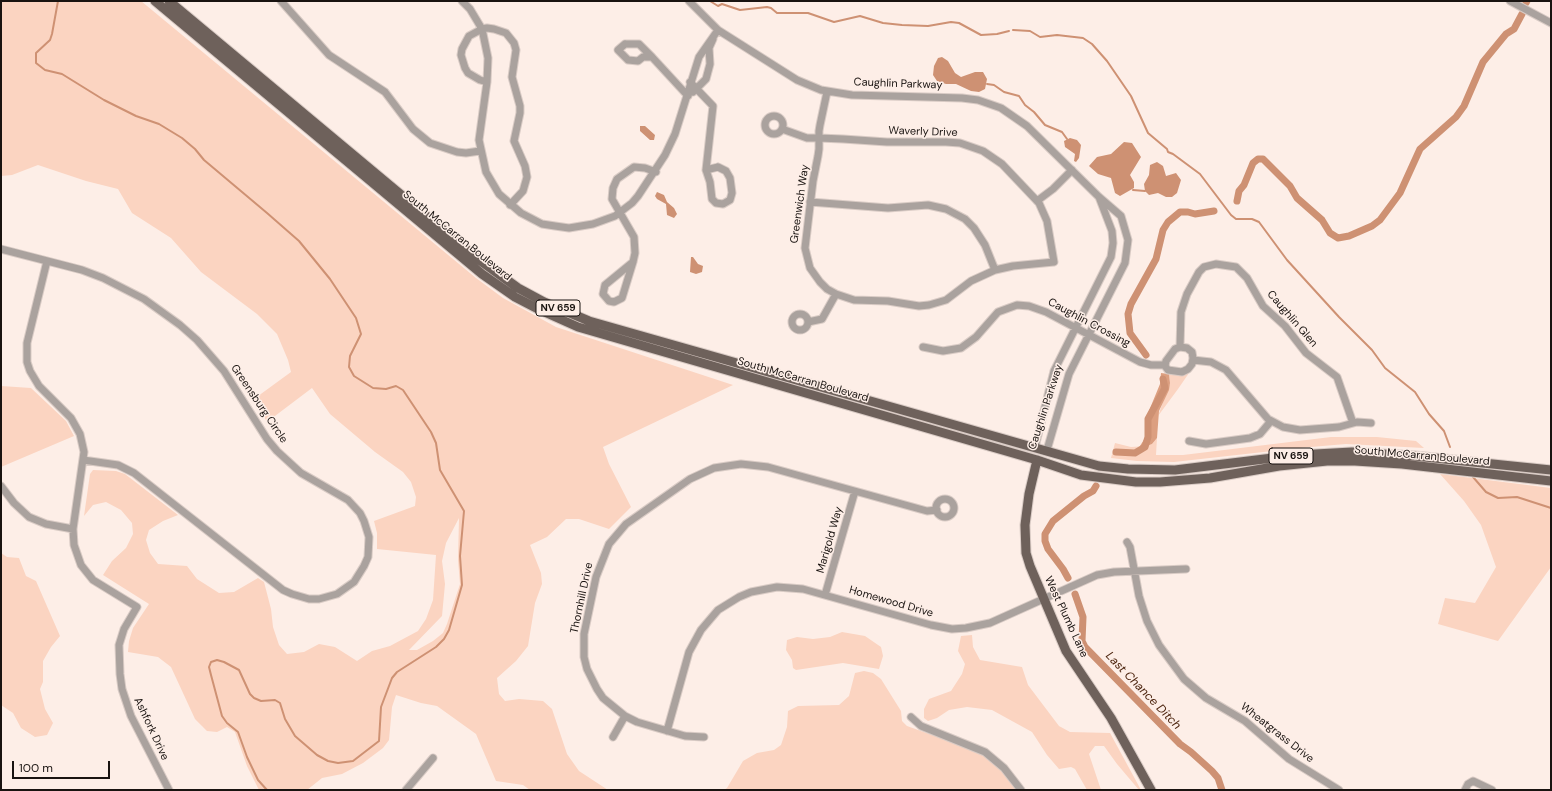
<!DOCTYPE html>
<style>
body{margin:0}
#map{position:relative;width:1552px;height:791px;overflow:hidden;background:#fdeee7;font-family:"DM Sans",sans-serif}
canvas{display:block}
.frame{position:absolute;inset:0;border:2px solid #191310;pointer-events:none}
.scale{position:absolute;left:12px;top:761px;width:98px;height:18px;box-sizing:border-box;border:2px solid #191310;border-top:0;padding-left:5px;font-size:12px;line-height:14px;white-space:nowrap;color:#191310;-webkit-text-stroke:3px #fdeee7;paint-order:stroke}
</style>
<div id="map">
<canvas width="1552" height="791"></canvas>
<div class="frame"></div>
<div class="scale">100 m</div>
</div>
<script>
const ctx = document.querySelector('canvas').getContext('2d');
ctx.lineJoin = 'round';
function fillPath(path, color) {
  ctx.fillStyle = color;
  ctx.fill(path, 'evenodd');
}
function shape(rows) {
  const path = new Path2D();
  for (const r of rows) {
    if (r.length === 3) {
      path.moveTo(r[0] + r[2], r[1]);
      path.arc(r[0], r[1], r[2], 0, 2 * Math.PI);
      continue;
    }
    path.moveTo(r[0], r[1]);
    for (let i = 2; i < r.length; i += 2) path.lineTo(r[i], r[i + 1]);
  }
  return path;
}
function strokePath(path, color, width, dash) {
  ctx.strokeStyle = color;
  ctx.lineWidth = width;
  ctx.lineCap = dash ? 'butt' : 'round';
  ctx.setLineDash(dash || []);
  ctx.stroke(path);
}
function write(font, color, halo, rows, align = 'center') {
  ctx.font = font + ' "DM Sans",sans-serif';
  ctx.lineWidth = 3;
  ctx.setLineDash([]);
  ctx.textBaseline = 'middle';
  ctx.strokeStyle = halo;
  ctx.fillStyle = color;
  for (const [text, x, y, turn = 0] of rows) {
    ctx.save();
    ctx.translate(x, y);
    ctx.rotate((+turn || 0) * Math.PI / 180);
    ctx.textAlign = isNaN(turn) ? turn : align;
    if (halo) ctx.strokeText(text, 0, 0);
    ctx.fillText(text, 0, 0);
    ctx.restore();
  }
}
fillPath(shape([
 [1,1,141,1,476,278,503,298,556,327,733,385,603,447,609,464,631,507,609,529,579,519,566,519,547,537,530,545,541,573,542,584,535,603,528,646,516,661,497,678,499,694,505,701,519,699,543,701,552,709,567,754,579,771,608,790,530,790,523,785,496,781,476,734,437,706,421,703,396,695,392,707,389,740,383,748,363,763,342,774,322,778,307,790,259,790,247,766,235,732,227,727,217,732,207,731,195,719,171,667,158,657,128,652,129,641,133,628,149,604,103,575,112,561,126,548,133,534,132,523,121,510,106,502,93,505,84,516,90,474,93,470,116,471,125,474,178,515,163,521,149,530,146,540,150,553,158,564,187,566,197,579,219,593,234,592,258,578,264,582,271,609,273,627,279,645,287,654,304,652,319,644,335,647,357,661,372,651,390,646,418,631,426,619,433,600,436,555,377,549,377,533,374,521,415,506,416,497,411,482,403,472,375,452,330,414,312,388,267,422,254,399,291,372,288,360,277,334,257,314,201,272,171,238,132,213,118,189,86,181,38,165,12,175,1,176],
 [459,518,458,560,460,584,447,624,443,633,433,641,417,650,409,650,442,616,445,584,442,561,446,543],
 [1189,373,1178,389,1158,416,1170,383,1169,374],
 [1,386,31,388,66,421,74,436,1,467],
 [1331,437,1377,437,1416,441,1424,448,1346,444,1299,448,1174,462,1137,461,1111,458,1115,443,1131,447,1147,446,1152,444,1157,438,1156,455,1183,455],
 [1440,474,1551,488,1551,567,1498,641,1438,624,1445,598,1475,603,1496,567,1481,525,1464,501],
 [1,553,7,557,19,558,26,576,36,581,60,636,51,647,43,661,43,682,40,689,45,709,53,723,47,735,35,737,21,728,13,713,1,705],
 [842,632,865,636,881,647,883,656,879,669,843,663,796,670,793,668,792,660,786,650,787,640,797,637,813,639,830,637],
 [972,635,973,647,980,660,1022,667,1028,685,1059,726,1070,732,1110,733,1141,790,1139,790,1117,764,1104,746,1095,746,1089,754,1101,790,1087,790,1075,769,1071,767,1059,769,1047,755,1032,732,992,710,967,707,949,710,937,718,928,721,924,718,924,709,929,699,951,691,962,674,965,664,958,651,961,636],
 [864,671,873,673,881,679,901,711,902,721,907,726,971,749,985,756,1007,775,1017,790,724,790,727,788,743,761,757,753,774,750,781,745,787,727,788,711,798,706,839,705,849,696,855,673]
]), '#fbd4c1');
fillPath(shape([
 [1161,373,1169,374,1170,383,1169,390,1159,411,1157,438,1152,444,1147,446,1140,446,1145,438,1146,418,1160,384]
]), '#dc9f80');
fillPath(shape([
 [942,57,948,61,955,73,961,77,975,72,983,72,987,79,985,89,979,92,971,91,956,84,946,84,937,81,933,75,934,66,938,58],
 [640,126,645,126,655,135,654,140,650,140,640,131],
 [1070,138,1077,140,1081,145,1079,158,1076,162,1074,161,1075,154,1065,147,1064,141],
 [1124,142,1132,143,1141,157,1130,175,1134,182,1134,188,1120,196,1115,193,1111,178,1098,174,1089,166,1097,157,1111,154],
 [1157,162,1163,166,1166,176,1176,173,1181,180,1177,193,1172,197,1166,197,1158,193,1149,195,1145,191,1144,184,1149,175,1150,165],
 [657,192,664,195,667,202,674,208,677,214,674,218,667,215,666,204,657,199,655,196],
 [691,257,693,257,698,264,703,266,702,272,696,274,690,272]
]), '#ce9173');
strokePath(shape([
 [58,1,52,34,50,40,36,53,36,63,45,70,62,74,104,100,136,116,159,124,182,138,195,149,204,160,267,213,299,241,330,279,356,318,361,334,350,356,349,367,354,376,373,388,386,389,396,386,403,390,431,432,436,443,440,470,464,511,460,556,462,585,449,630,444,639,436,647,397,672,392,678,381,707,379,741,353,761,338,763,328,761,317,755,295,736,285,719,280,703,275,700,261,701,254,698,250,694,239,670,224,662,217,660,211,662,209,667,211,675,222,716,227,723,238,732,247,757,258,780,267,790],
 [710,1,718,6,722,4,740,10,767,7,771,8,777,13,808,13,834,22,860,16,883,23,902,25,928,26,951,22,959,23,981,35,997,34,1009,31],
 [1013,30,1030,31,1040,37,1057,35,1083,38,1092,44,1107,61,1131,96,1148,133,1167,149,1168,152,1173,154,1200,174,1231,215,1236,219,1252,219,1259,222,1287,260,1339,317,1372,350,1385,368,1415,392,1429,414,1444,431,1450,447],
 [987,84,994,85,1004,92,1019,96,1025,105,1034,112,1045,125,1062,132,1067,139],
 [1133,190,1145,191],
 [1473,477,1486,492,1498,498,1517,497,1551,508]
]), '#ce9173', 2);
strokePath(shape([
 [1526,3,1527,1],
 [1237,201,1239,191,1244,185,1253,163,1258,159,1263,159,1290,186,1297,198,1322,220,1330,233,1338,238,1349,236,1372,226,1380,220,1400,193,1420,149,1456,117,1464,106,1483,62,1506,34,1514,29,1522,14],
 [1146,355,1130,333,1128,314,1131,304,1156,259,1163,230,1168,222,1180,212,1188,212,1195,214,1214,211],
 [1116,452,1135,453,1145,447,1148,437,1148,419,1165,388,1163,379],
 [1068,578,1063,569,1048,549,1045,541,1045,534,1053,521,1084,496,1093,491,1096,486],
 [1075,594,1083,617,1082,641,1085,647,1180,744,1191,752,1212,771,1218,778,1222,790]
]), '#ce9173', 7);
const minor = shape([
 [281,1,329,55,385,92,413,129,430,143,457,152,466,153,480,151],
 [462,1,470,9,482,29,488,58,487,82,479,140,486,172,499,194,521,213,542,224,555,226,569,228,593,224,615,216,632,203,638,196,665,155,675,134,699,57,718,30],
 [689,1,718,30,797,80,821,90,852,95,962,98,978,100,1001,108,1027,126,1099,197,1121,216,1128,240,1125,263,1069,374,1047,450],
 [1510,1,1551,23],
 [625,44,639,44,652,57,643,57,638,61,628,60,618,50,625,44],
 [652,57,688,96],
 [487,82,480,80,468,73,465,68,461,55,462,49,469,36,482,29,487,28,494,29,506,33,514,43,516,50,512,77,520,106,520,113,514,141,525,166,527,177,523,191,510,205],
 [690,82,713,106,706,170],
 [693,92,706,79,710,64,709,48,713,39],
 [774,125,9],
 [782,129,807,138,819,138,843,139,887,142,946,142,960,143,983,151,1002,164,1039,203,1047,221,1054,262,1013,266,995,270,971,281,946,300,929,305,919,306,888,301,854,300,836,294,827,289,820,282,810,268,805,248,813,181,818,156,819,149,819,131,820,125,827,92],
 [718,167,726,171,730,178,732,193,730,200,723,204,716,203,712,199,710,182,706,170,718,167],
 [1037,201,1053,189,1072,170],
 [810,202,888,208,928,205,946,209,965,219,974,228,985,245,995,270],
 [1,249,82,270,103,278,144,299,180,325,197,340,224,371,267,439,277,451,301,473,348,500,360,513,364,521,369,537,368,557,364,566,354,582,337,594,319,599,309,599,292,594,283,590,134,473,118,465,83,460],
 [47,261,27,343,27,362,30,371,39,386,71,418,80,434,84,452,73,529,74,545,81,565,93,580,137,607,124,629,119,645,120,674,122,689,131,716,169,790],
 [633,262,635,253,634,237,612,199,613,188,617,179,634,167,645,168,656,172],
 [633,262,622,298,614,302,609,301,603,294,605,285,633,262],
 [800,322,8],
 [808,322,822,319,836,294],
 [923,347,943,351,961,348,976,337,998,312,1017,305,1029,306,1046,312,1140,362,1151,365,1165,365],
 [1180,347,1181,312,1187,294,1199,272,1204,267,1216,264,1236,267,1247,278,1263,306,1285,326,1306,353,1337,377,1353,423],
 [1180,347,1187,348,1192,352,1193,358,1192,364,1188,369,1182,372,1168,370,1165,366,1166,361,1175,349,1180,347],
 [1193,360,1211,362,1226,370,1268,419,1283,427,1300,430,1339,427,1357,422,1371,423],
 [1189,441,1206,444,1250,438,1260,434,1271,421],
 [1035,447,1054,371,1111,257,1113,243,1112,231,1099,197],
 [1,486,14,503,29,517,46,524,73,529],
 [945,508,9],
 [1127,542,1130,547,1139,596,1147,621,1159,645,1184,679,1206,698,1245,721,1289,759,1339,790],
 [825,595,855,491],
 [911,717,921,726,985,752,1004,768,1021,790],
 [667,731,689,652,701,630,718,610,739,597,751,592,777,587,803,589,931,625,952,629,966,628,990,623,1097,575,1114,572,1186,569],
 [613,737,625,716],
 [704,737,685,736,637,722,625,716,603,698,597,689,587,669,584,657,584,634,596,577,609,544,626,524,690,479,714,468,741,464,768,467,927,511,937,510],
 [406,790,433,758],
 [1465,790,1468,784,1473,781,1492,790]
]);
const major = shape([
 [155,1,482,274,515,297,540,310,578,327,1037,460,1081,475,1136,482,1160,482,1210,478,1279,466,1327,461,1355,461,1402,464,1551,481],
 [169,1,478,259,518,288,544,302,589,321,1099,466,1128,469,1175,470,1297,455,1352,452,1415,456,1551,470],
 [1037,460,1029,494,1025,525,1026,553,1030,566,1066,651,1111,718,1151,790]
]);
strokePath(minor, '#d9cbc5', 9);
strokePath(major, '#d9cbc5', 11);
strokePath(minor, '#aaa29e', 7);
strokePath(major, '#6e615b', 9);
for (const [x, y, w] of [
 [558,308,44],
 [1291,456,44]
]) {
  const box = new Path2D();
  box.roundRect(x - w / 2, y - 8, w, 16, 3);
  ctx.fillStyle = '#fdeee7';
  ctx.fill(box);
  strokePath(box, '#191310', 1);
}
write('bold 10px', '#191310', null, [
 ["NV 659",558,308],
 ["NV 659",1291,456]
]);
write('11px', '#191310', '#fdeee7', [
 ["Caughlin Parkway",898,84,2],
 ["Waverly Drive",923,132,2],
 ["Greenwich Way",800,204,-82],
 ["South McCarran Boulevard",457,236,39],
 ["Caughlin Glen",1292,319,49],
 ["Caughlin Crossing",1089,323,28],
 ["South McCarran Boulevard",803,380,16],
 ["Greensburg Circle",259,404,56],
 ["Caughlin Parkway",1046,407,-72],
 ["South McCarran Boulevard",1422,456,5],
 ["Marigold Way",830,540,-74],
 ["Thornhill Drive",582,598,-78],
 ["Homewood Drive",891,602,16],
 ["West Plumb Lane",1066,617,65],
 ["Ashfork Drive",151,729,65],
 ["Wheatgrass Drive",1277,733,38]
]);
write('italic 12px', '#4d250f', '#fdeee7', [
 ["Last Chance Ditch",1143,691,46]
]);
</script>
